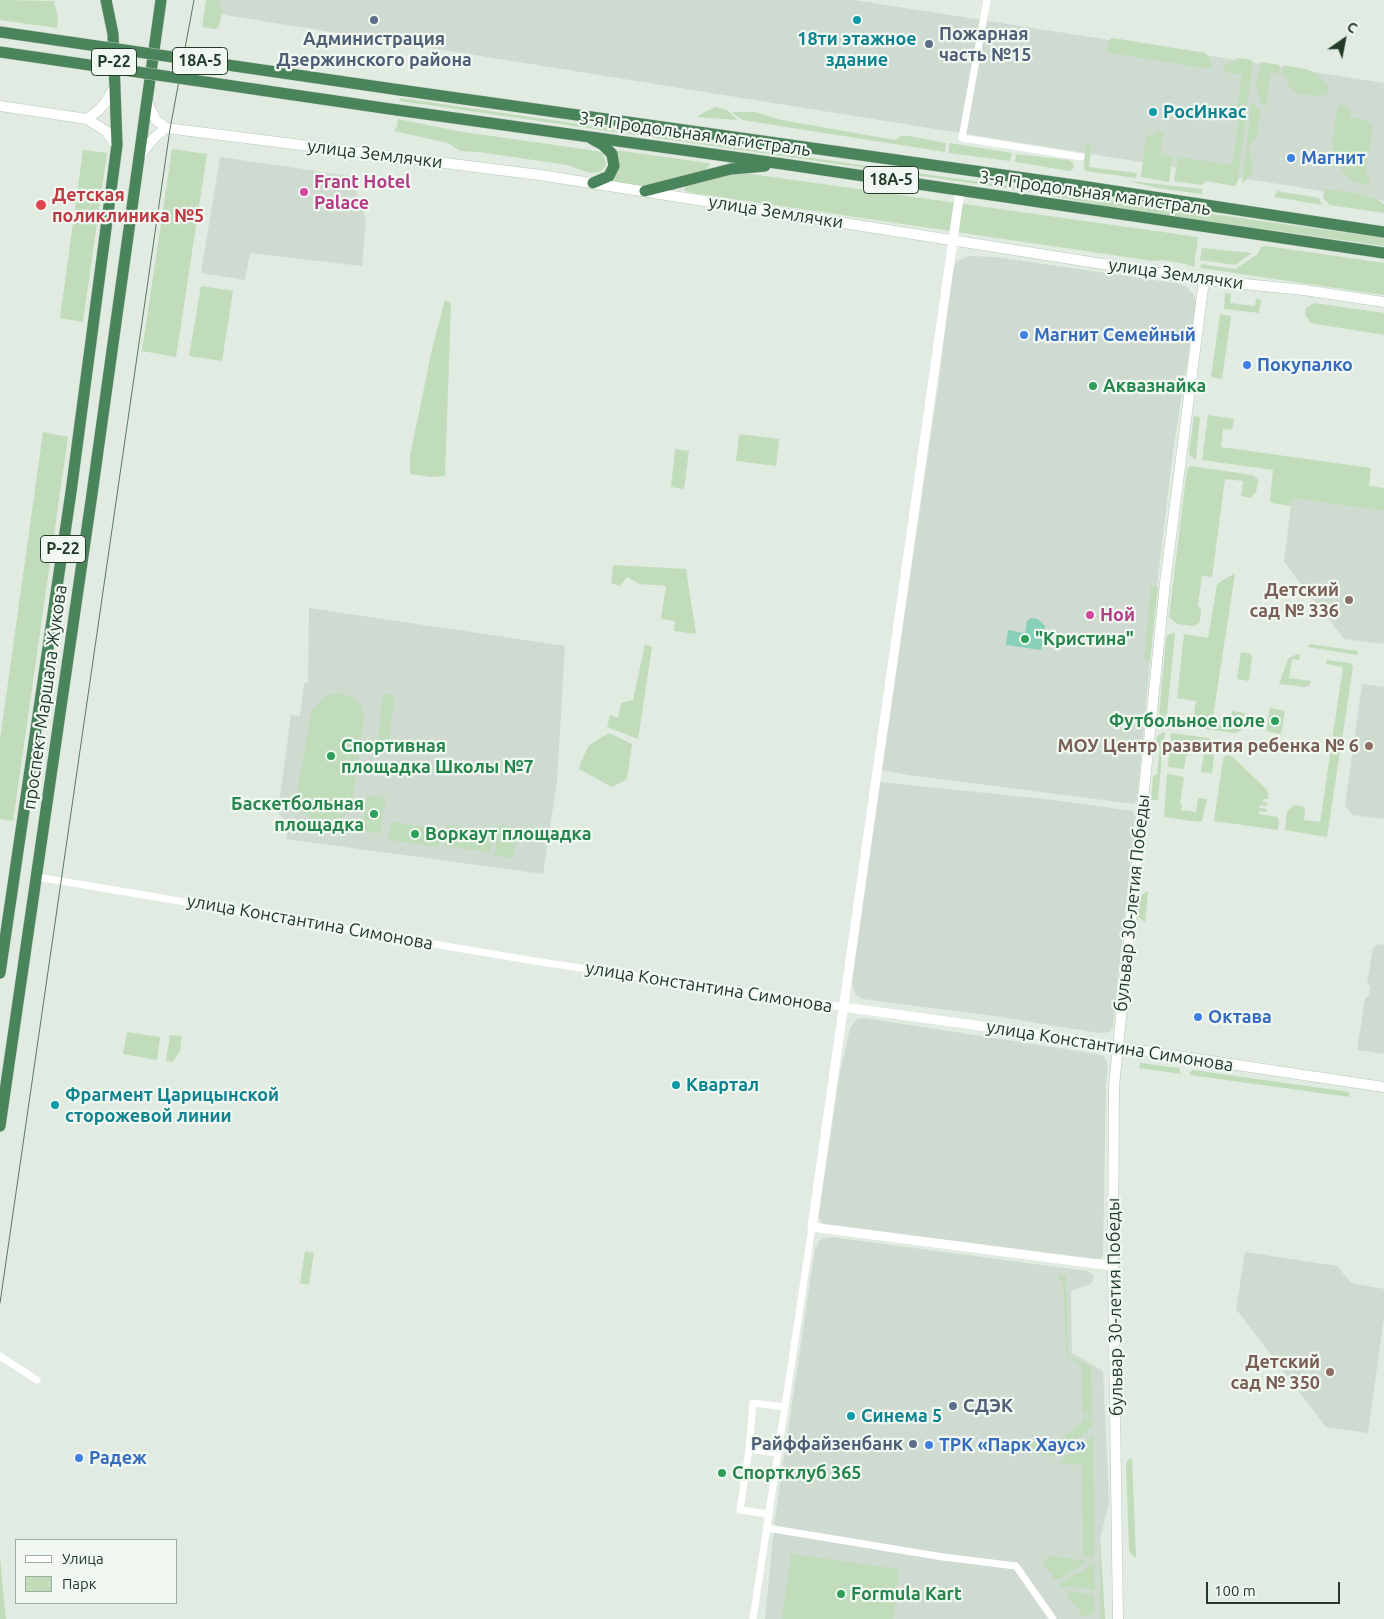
<!DOCTYPE html>
<meta charset="utf-8">
<style>
body{margin:0}
#map{position:relative;width:1384px;height:1619px;overflow:hidden;background:#e1ebe1;font-family:Ubuntu,sans-serif}
canvas{display:block}
.legend{position:absolute;left:15px;top:1539px;width:162px;height:65px;box-sizing:border-box;background:#f1f8f1;border:1px solid #9eaca1;margin:0;padding:6px 9px;list-style:none;font-size:15px;color:#213b28}
.legend li{display:flex;align-items:center;gap:10px;height:25px}
.legend b{width:25px;border:1px solid #9eaca1}
.north{position:absolute;left:1319px;top:15px;width:50px;height:50px;-webkit-text-stroke:4px #f1f8f1;paint-order:stroke;rotate:33deg;font-size:14px;font-weight:700;line-height:20px;text-align:center;color:#213b28}
.north::after{content:'';display:block;margin:auto;width:18px;height:22px;background:#213b28;clip-path:polygon(50% 0,100% 100%,50% 72%,0 100%)}
.scale{position:absolute;left:1206px;top:1582px;width:134px;height:22px;box-sizing:border-box;border:2px solid #213b28;border-top:0;padding-left:6px;font-size:15px;line-height:18px;white-space:nowrap;color:#213b28;-webkit-text-stroke:4px #f1f8f1;paint-order:stroke}
</style>
<div id="map">
<canvas width="1384" height="1619"></canvas>
<ul class="legend">
<li><b style="height:6px;background:#fff"></b>Улица</li>
<li><b style="height:14px;background:#c1dcba"></b>Парк</li>
</ul>
<div class="north">С</div>
<div class="scale">100 m</div>
</div>
<script>
const ctx = document.querySelector('canvas').getContext('2d');
ctx.lineJoin = 'round';
function fillPath(path, color) {
  ctx.fillStyle = color;
  ctx.fill(path, 'evenodd');
}
function shape(rows) {
  const path = new Path2D();
  for (const r of rows) {
    path.moveTo(r[0], r[1]);
    for (let i = 2; i < r.length; i += 2) path.lineTo(r[i], r[i + 1]);
  }
  return path;
}
function strokePath(path, color, width, dash) {
  ctx.strokeStyle = color;
  ctx.lineWidth = width;
  ctx.lineCap = dash ? 'butt' : 'round';
  ctx.setLineDash(dash || []);
  ctx.stroke(path);
}
function write(font, color, halo, rows, align = 'center') {
  ctx.font = font + ' Ubuntu,sans-serif';
  ctx.lineWidth = 4.5;
  ctx.setLineDash([]);
  ctx.textBaseline = 'middle';
  ctx.strokeStyle = halo;
  ctx.fillStyle = color;
  for (const [text, x, y, turn = 0] of rows) {
    ctx.save();
    ctx.translate(x, y);
    ctx.rotate((+turn || 0) * Math.PI / 180);
    ctx.textAlign = isNaN(turn) ? turn : align;
    if (halo) ctx.strokeText(text, 0, 0);
    ctx.fillText(text, 0, 0);
    ctx.restore();
  }
}
fillPath(shape([
 [216,0,854,0,1384,83,1384,201,213,13],
 [220,157,351,176,366,220,362,266,250,253,245,280,201,273],
 [970,256,995,257,1181,284,1188,288,1195,297,1196,306,1173,451,1158,577,1137,800,1134,804,908,775,882,770,940,373,952,271,957,261],
 [1292,498,1384,511,1384,644,1344,639,1284,562],
 [309,608,565,646,557,781,543,874,286,839,288,826,278,812,291,715,300,716,304,683,308,683],
 [1362,684,1384,687,1384,819,1352,815,1345,805],
 [880,782,1053,800,1133,811,1135,817,1113,1027,1110,1032,1099,1033,994,1016,863,999,855,994,852,983],
 [1377,944,1384,945,1384,1054,1357,1050,1365,999,1369,995,1370,987,1367,983,1373,948],
 [864,1018,1097,1054,1105,1057,1108,1067,1106,1084,1103,1256,1101,1258,1096,1260,824,1225,819,1218,819,1214,840,1072,850,1028,857,1019],
 [831,1237,1087,1271,1093,1275,1093,1281,1090,1284,1071,1291,1072,1353,1103,1371,1109,1503,1100,1539,1105,1619,765,1619,775,1518,815,1249,819,1241,823,1238],
 [1245,1252,1337,1266,1351,1283,1384,1289,1384,1317,1368,1433,1326,1427,1236,1309]
]), '#cfdbd0');
fillPath(shape([
 [0,0,54,1,58,17,57,28,0,20],
 [206,0,220,0,219,6,223,7,219,27,215,29,202,27],
 [1113,38,1205,53,1210,58,1211,69,1106,52,1110,39],
 [1238,58,1251,60,1253,62,1238,180,1236,185,1234,186,1206,181,1202,185,1174,181,1178,157,1232,165,1241,108,1237,107,1242,75,1224,72,1224,67],
 [1261,62,1280,65,1278,73,1270,74,1266,106,1264,106,1260,103,1256,85],
 [1283,65,1306,69,1317,74,1327,85,1329,90,1327,94,1319,96,1300,94,1295,91,1288,85,1286,75,1282,74],
 [400,98,874,167,1384,238,1384,246,1116,208,1033,192,400,101],
 [1252,103,1260,110,1257,137,1252,141,1248,150,1253,161,1251,175,1242,184,1251,105],
 [1338,105,1348,106,1351,117,1368,121,1371,124,1373,128,1366,168,1371,187,1351,180,1342,170,1335,158,1332,144],
 [716,107,727,110,738,120,697,117,706,111],
 [732,112,755,112,782,120,895,140,901,136,908,136,946,143,945,152,742,120],
 [398,119,463,132,597,151,603,154,606,164,605,167,600,172,590,173,567,165,479,152,460,151,448,143,394,131,397,127],
 [1156,131,1163,132,1160,154,1172,157,1169,182,1141,177,1146,136,1155,134],
 [949,143,1012,153,1010,161,949,153],
 [1090,144,1091,148,1089,167,1137,173,1136,178,1085,171,1084,167,1085,146],
 [172,149,207,154,176,357,142,351],
 [83,150,107,153,83,322,60,318],
 [615,150,708,163,710,164,706,170,641,186,608,181,619,169,619,156],
 [1016,154,1068,160,1073,163,1074,166,1073,169,1069,171,1015,162],
 [737,172,1198,237,1194,267,1185,264,1162,260,1153,261,693,193,685,191,684,189,686,186],
 [1129,181,1202,189,1202,194,1157,188],
 [1325,189,1362,194,1378,200,1384,204,1384,213,1330,205,1323,198],
 [1277,191,1319,198,1322,205,1274,197],
 [1267,246,1384,263,1384,295,1200,268,1201,264,1235,269,1258,254,1261,247],
 [1202,248,1252,253,1235,265,1200,260],
 [201,286,233,291,222,361,189,356],
 [1225,293,1231,294,1230,303,1255,306,1256,299,1261,300,1259,313,1224,309],
 [445,300,451,303,445,476,432,477,410,474,410,456,432,349],
 [1314,303,1384,313,1384,335,1311,323,1305,315,1306,308],
 [1220,314,1231,316,1222,379,1211,377],
 [1208,415,1234,419,1232,430,1223,429,1221,447,1371,468,1369,486,1384,488,1384,511,1292,498,1291,506,1272,503,1270,500,1273,470,1202,460],
 [1194,416,1200,417,1196,459,1190,456,1189,453],
 [43,432,68,437,13,821,0,819,0,740],
 [739,434,779,439,776,466,736,461],
 [675,449,689,451,684,489,671,487],
 [1191,466,1252,475,1257,478,1258,482,1256,492,1251,498,1241,496,1243,481,1225,479,1212,577,1202,576,1198,605,1201,610,1200,621,1198,624,1194,626,1177,624,1169,617,1187,469],
 [613,565,686,569,696,634,674,631,675,621,661,619,666,586,640,584,627,577,620,586,611,583],
 [1235,573,1212,724,1229,727,1232,711,1245,713,1242,730,1235,733,1192,727,1196,701,1177,698,1184,634,1208,638,1217,584],
 [1151,586,1158,587,1150,660,1144,659],
 [1175,633,1166,723,1160,720,1159,716,1166,638,1169,634],
 [645,644,652,647,638,739,607,727,610,715,618,718,621,703,633,700],
 [1309,644,1358,651,1357,655,1308,647],
 [1241,652,1248,653,1252,656,1249,681,1237,679],
 [1297,654,1300,655,1299,660,1292,659,1289,678,1311,681,1310,685,1305,687,1279,684,1288,659],
 [1327,660,1350,663,1353,667,1327,837,1285,830,1287,812,1294,805,1305,807,1304,820,1320,822,1343,667,1326,664],
 [341,693,350,696,362,706,364,719,352,801,344,816,335,821,322,823,311,819,302,811,296,800,297,792,312,710,323,698,333,694],
 [383,693,395,695,388,749,377,747],
 [1270,708,1285,711,1281,734,1266,731],
 [1165,732,1164,739,1161,740,1163,743,1158,800,1151,800,1153,776,1157,774,1160,747,1156,744,1157,737,1160,734],
 [609,733,632,744,627,779,612,787,579,769,581,762,589,745],
 [1171,733,1208,738,1212,740,1213,744,1212,754,1214,755,1212,773,1201,772,1204,753,1189,751,1188,756,1186,756,1184,769,1168,767],
 [1226,755,1233,757,1266,789,1268,792,1268,799,1263,799,1263,802,1268,803,1267,806,1260,805,1259,808,1267,809,1267,812,1259,811,1259,814,1277,817,1279,820,1278,830,1214,821,1223,759],
 [1167,774,1184,777,1180,804,1182,805,1181,810,1196,812,1198,798,1207,799,1202,821,1199,822,1164,817],
 [367,795,386,798,380,834,361,831],
 [391,822,442,829,439,847,388,840],
 [447,825,493,832,490,852,444,846],
 [499,825,518,828,513,858,494,855],
 [1148,891,1148,892,1145,922,1138,917,1140,896],
 [127,1032,160,1037,157,1060,123,1054],
 [170,1035,182,1036,180,1051,173,1062,166,1061],
 [1140,1063,1179,1068,1181,1074,1139,1068],
 [1193,1070,1349,1092,1349,1097,1190,1075,1190,1072],
 [305,1251,314,1253,309,1285,300,1283],
 [1058,1275,1066,1276,1068,1355,1070,1356,1069,1358,1066,1356,1063,1281,1058,1279],
 [1072,1357,1091,1367,1092,1415,1083,1414,1081,1365,1071,1359],
 [1083,1417,1092,1418,1092,1427,1054,1457,1019,1451,1020,1440,1054,1444,1083,1422],
 [1093,1435,1094,1557,1083,1556,1082,1465,1058,1463],
 [1132,1458,1136,1557,1136,1558,1130,1553,1129,1550,1126,1464,1128,1460],
 [1100,1539,1105,1619,1100,1619],
 [791,1554,899,1569,893,1619,782,1619],
 [1050,1556,1087,1561,1056,1581,1042,1562],
 [0,1558,6,1619,0,1619],
 [1095,1563,1095,1590,1067,1586,1062,1588,1059,1584],
 [1071,1591,1094,1595,1095,1612,1084,1617,1066,1594]
]), '#c1dcba');
fillPath(shape([
 [1031,618,1038,619,1045,626,1041,650,1006,645,1008,630,1025,633,1027,621]
]), '#89d0b9');
const secondary = shape([
 [147,102,156,120,166,128,540,175,1204,280,1304,290,1384,302],
 [0,106,87,119,106,131,117,147],
 [87,119,99,110,106,102,115,86],
 [140,155,154,138,166,128],
 [1117,1047,1384,1087],
 [1118,1619,1113,1266,1114,1086,1165,583,1204,280]
]);
const trunk = shape([
 [400,90,1081,186,1384,232],
 [397,110,783,164,1384,253],
 [592,139,603,145,612,154,614,166,609,176,593,183],
 [645,191,731,169,765,166],
 [0,973,71,492,117,145,113,34,106,0],
 [0,1126,92,494,161,0]
]);
strokePath(secondary, '#b4cbb8', 11);
strokePath(trunk, '#c1c8c3', 12);
strokePath(shape([
 [987,0,962,138,1081,157],
 [37,877,534,961,843,1007],
 [0,1356,37,1380],
 [749,1449,753,1403,785,1407],
 [769,1514,740,1510,749,1449,778,1453],
 [767,1528,943,1557,1016,1566,1053,1619],
 [753,1619,812,1227]
]), '#fff', 7);
strokePath(shape([
 [954,190,959,193,959,198,812,1227,1113,1266],
 [843,1007,1010,1030,1117,1047]
]), '#fff', 9);
strokePath(secondary, '#fff', 10);
strokePath(trunk, '#4a845a', 11);
strokePath(shape([
 [0,1303,170,129,194,0]
]), '#5c7763', 1);
const trunkBridge = shape([
 [0,32,400,90],
 [0,52,397,110]
]);
strokePath(trunkBridge, '#c1c8c3', 12, []);
strokePath(trunkBridge, '#4a845a', 11);
for (const [x, y, r, color] of [
 [374,20,5,"#5c6f8a"],
 [857,20,5,"#0f9aa8"],
 [929,44,5,"#5c6f8a"],
 [1153,112,5,"#0f9aa8"],
 [1291,158,5,"#3f7fe0"],
 [304,192,5,"#d1479c"],
 [41,205,6,"#e0444e"],
 [1024,335,5,"#3f7fe0"],
 [1247,365,5,"#3f7fe0"],
 [1093,386,5,"#2e9e5b"],
 [1349,600,5,"#8d6e63"],
 [1090,615,5,"#d1479c"],
 [1025,639,5,"#2e9e5b"],
 [1275,721,5,"#2e9e5b"],
 [1369,746,5,"#8d6e63"],
 [331,756,5,"#2e9e5b"],
 [374,814,5,"#2e9e5b"],
 [415,834,5,"#2e9e5b"],
 [1198,1017,5,"#3f7fe0"],
 [676,1085,5,"#0f9aa8"],
 [55,1105,5,"#0f9aa8"],
 [1330,1372,5,"#8d6e63"],
 [953,1406,5,"#5c6f8a"],
 [851,1416,5,"#0f9aa8"],
 [913,1444,5,"#5c6f8a"],
 [929,1445,5,"#3f7fe0"],
 [79,1458,5,"#3f7fe0"],
 [722,1473,5,"#2e9e5b"],
 [841,1594,5,"#2e9e5b"]
]) {
  const dot = new Path2D();
  dot.arc(x, y, r, 0, 2 * Math.PI);
  ctx.fillStyle = color;
  ctx.fill(dot);
  strokePath(dot, '#f1f8f1', 2);
}
for (const [x, y, w] of [
 [200,61,55],
 [114,62,45],
 [891,180,55],
 [63,549,45]
]) {
  const box = new Path2D();
  box.roundRect(x - w / 2, y - 13.5, w, 27, 4);
  ctx.fillStyle = '#f1f8f1';
  ctx.fill(box);
  strokePath(box, '#213b28', 1);
}
write('bold 16px', '#213b28', null, [
 ["18А-5",200,61],
 ["Р-22",114,62],
 ["18А-5",891,180],
 ["Р-22",63,549]
]);
write('bold 18px', '#4e5e75', '#f1f8f1', [
 ["Пожарная",939,34],
 ["часть №15",939,55],
 ["Администрация",374,39,"center"],
 ["Дзержинского района",374,60,"center"],
 ["СДЭК",963,1406],
 ["Райффайзенбанк",903,1444,"right"]
], 'left');
write('bold 18px', '#0d838f', '#f1f8f1', [
 ["18ти этажное",857,39,"center"],
 ["здание",857,60,"center"],
 ["РосИнкас",1163,112],
 ["Квартал",686,1085],
 ["Фрагмент Царицынской",65,1095],
 ["сторожевой линии",65,1116],
 ["Синема 5",861,1416]
], 'left');
write('18px', '#213b28', '#f1f8f1', [
 ["3-я Продольная магистраль",695,134,8],
 ["улица Землячки",375,154,7],
 ["3-я Продольная магистраль",1095,193,8],
 ["улица Землячки",776,212,9],
 ["улица Землячки",1176,274,8],
 ["проспект Маршала Жукова",45,697,-82],
 ["бульвар 30-летия Победы",1132,903,-84],
 ["улица Константина Симонова",310,922,10],
 ["улица Константина Симонова",709,987,9],
 ["улица Константина Симонова",1110,1046,9],
 ["бульвар 30-летия Победы",1115,1307,-91]
]);
write('bold 18px', '#366cbe', '#f1f8f1', [
 ["Магнит",1301,158],
 ["Магнит Семейный",1034,335],
 ["Покупалко",1257,365],
 ["Октава",1208,1017],
 ["ТРК «Парк Хаус»",939,1445],
 ["Радеж",89,1458]
], 'left');
write('bold 18px', '#b23c85', '#f1f8f1', [
 ["Frant Hotel",314,182],
 ["Palace",314,203],
 ["Ной",1100,615]
], 'left');
write('bold 18px', '#be3a42', '#f1f8f1', [
 ["Детская",52,195],
 ["поликлиника №5",52,216]
], 'left');
write('bold 18px', '#27864d', '#f1f8f1', [
 ["Аквазнайка",1103,386],
 ["\"Кристина\"",1035,639],
 ["Футбольное поле",1265,721,"right"],
 ["Спортивная",341,746],
 ["площадка Школы №7",341,767],
 ["Баскетбольная",364,804,"right"],
 ["площадка",364,825,"right"],
 ["Воркаут площадка",425,834],
 ["Спортклуб 365",732,1473],
 ["Formula Kart",851,1594]
], 'left');
write('bold 18px', '#785e54', '#f1f8f1', [
 ["Детский",1339,590],
 ["сад № 336",1339,611],
 ["МОУ Центр развития ребенка № 6",1359,746],
 ["Детский",1320,1362],
 ["сад № 350",1320,1383]
], 'right');
</script>
